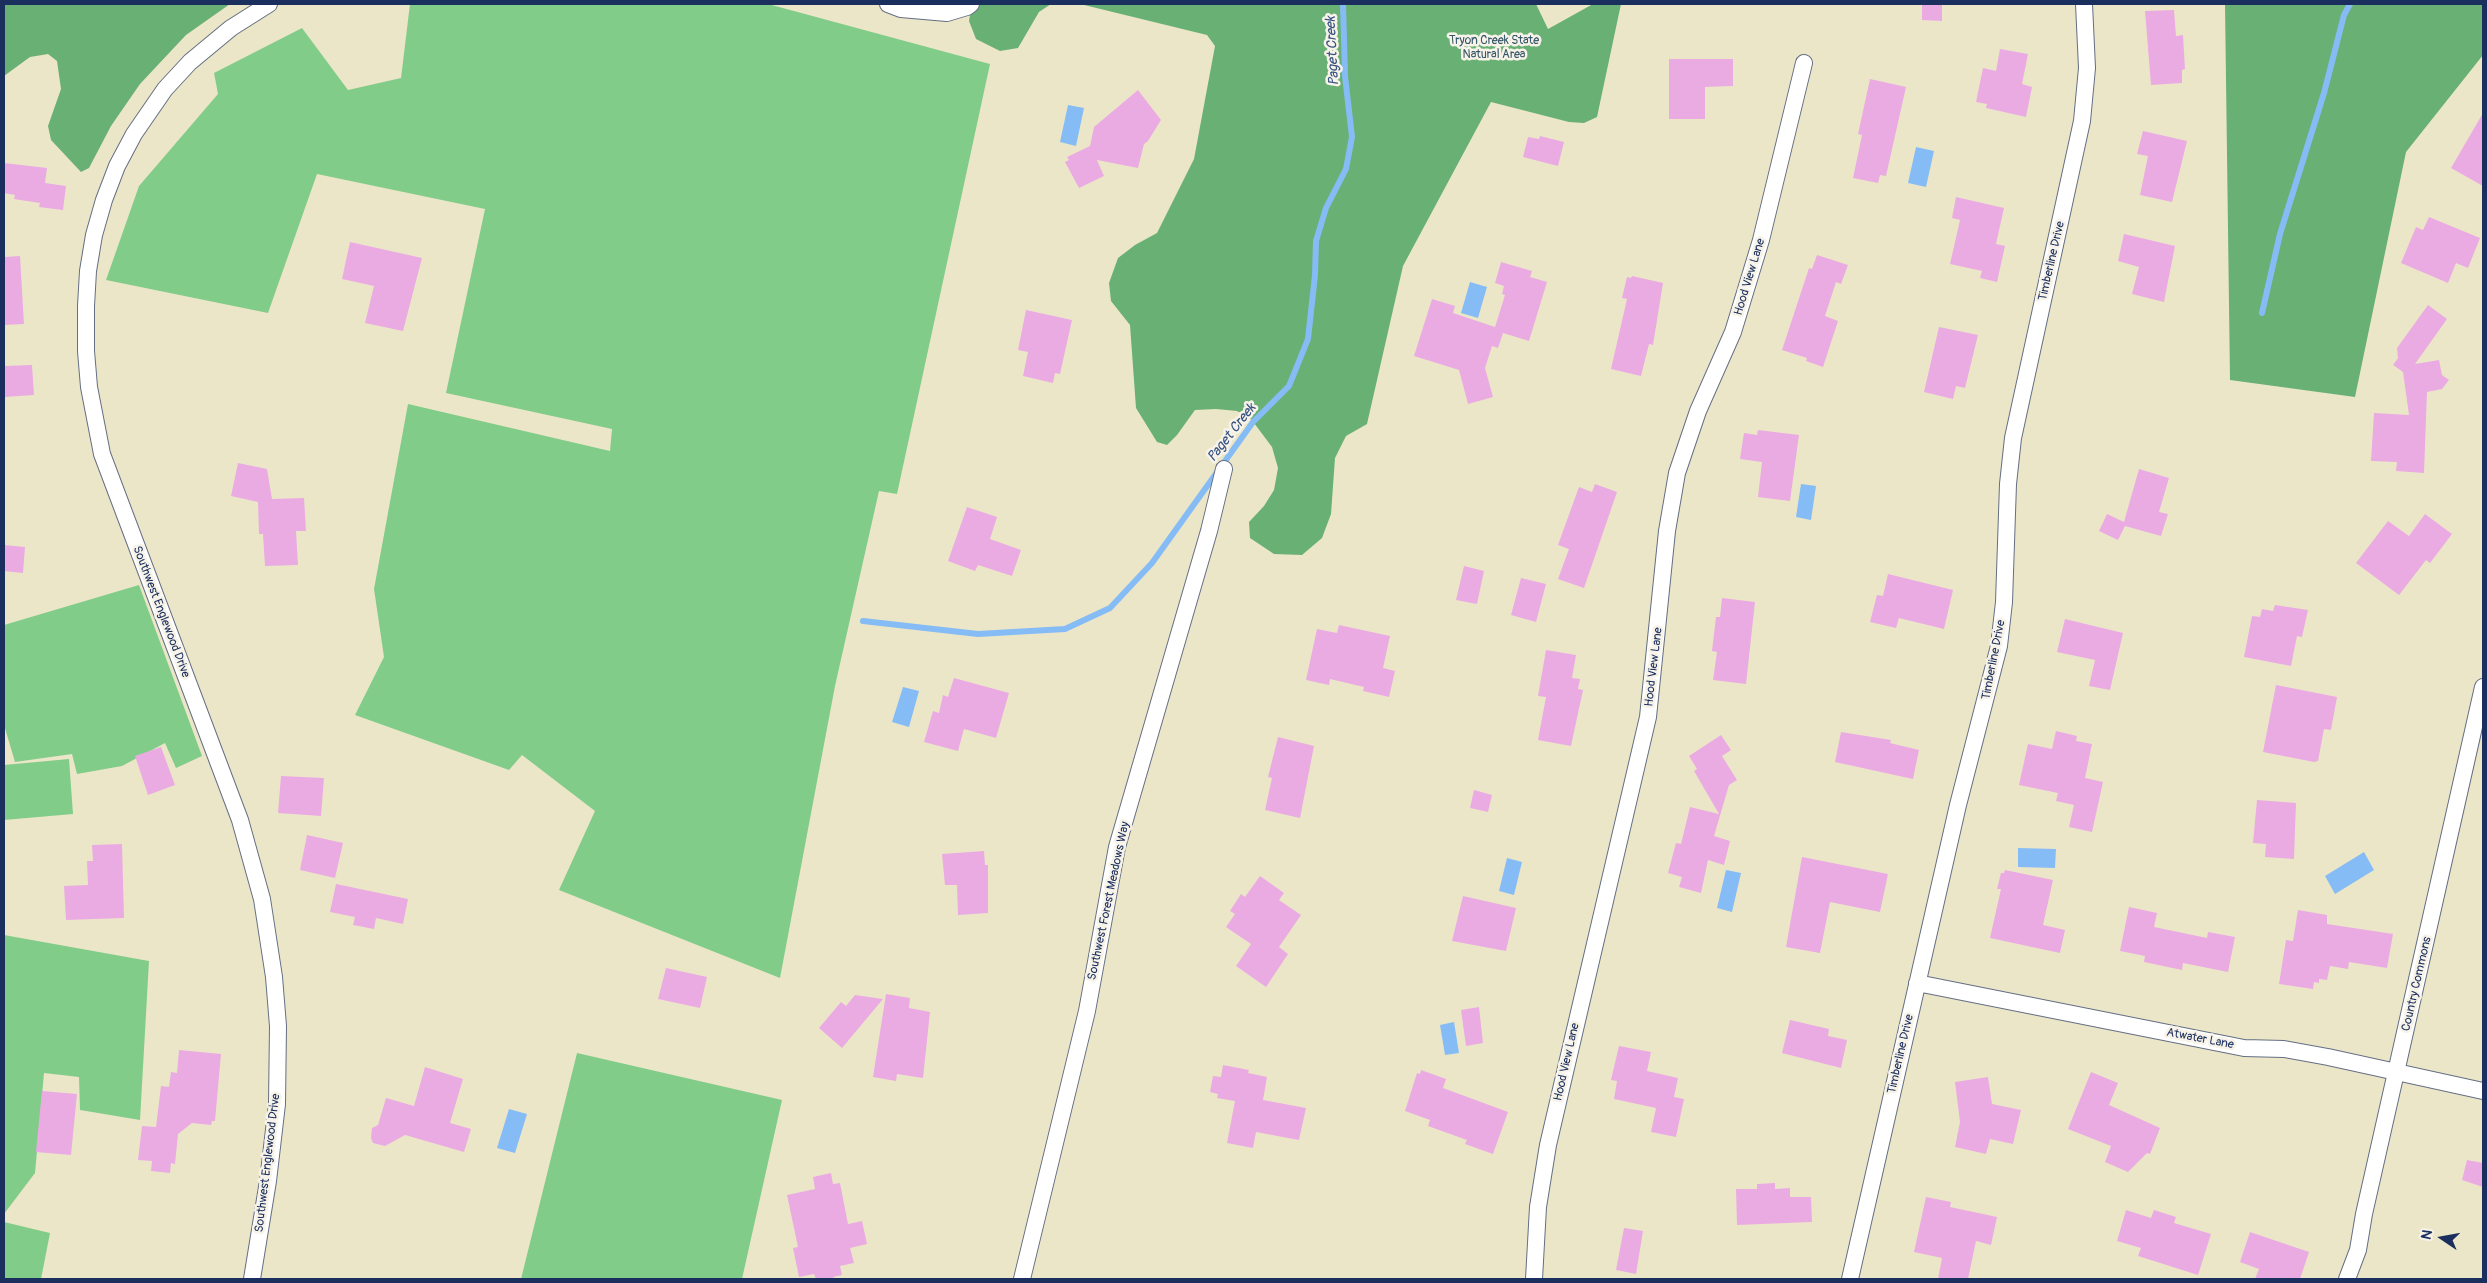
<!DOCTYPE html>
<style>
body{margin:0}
#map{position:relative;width:2487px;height:1283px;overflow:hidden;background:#ece6c9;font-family:Pangolin,sans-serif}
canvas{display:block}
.frame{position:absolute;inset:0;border:5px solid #1b2f5e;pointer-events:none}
.north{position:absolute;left:2417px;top:1213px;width:50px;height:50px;-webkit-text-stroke:4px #f7f3e8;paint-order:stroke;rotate:282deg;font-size:14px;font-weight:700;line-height:20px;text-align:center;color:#1b2f5e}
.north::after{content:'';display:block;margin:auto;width:18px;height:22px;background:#1b2f5e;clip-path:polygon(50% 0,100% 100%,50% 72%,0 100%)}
</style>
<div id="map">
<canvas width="2487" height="1283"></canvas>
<div class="frame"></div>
<div class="north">N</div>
</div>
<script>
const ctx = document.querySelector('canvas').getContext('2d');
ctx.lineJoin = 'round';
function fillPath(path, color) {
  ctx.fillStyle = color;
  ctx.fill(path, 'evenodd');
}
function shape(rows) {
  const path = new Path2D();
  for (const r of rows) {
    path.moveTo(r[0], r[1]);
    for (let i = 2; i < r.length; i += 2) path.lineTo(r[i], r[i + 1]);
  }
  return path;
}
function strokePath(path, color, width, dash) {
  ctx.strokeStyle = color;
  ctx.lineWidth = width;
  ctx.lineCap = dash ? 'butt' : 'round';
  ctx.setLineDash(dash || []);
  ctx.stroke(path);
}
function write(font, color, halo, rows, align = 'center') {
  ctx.font = font + ' Pangolin,sans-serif';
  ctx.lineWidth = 5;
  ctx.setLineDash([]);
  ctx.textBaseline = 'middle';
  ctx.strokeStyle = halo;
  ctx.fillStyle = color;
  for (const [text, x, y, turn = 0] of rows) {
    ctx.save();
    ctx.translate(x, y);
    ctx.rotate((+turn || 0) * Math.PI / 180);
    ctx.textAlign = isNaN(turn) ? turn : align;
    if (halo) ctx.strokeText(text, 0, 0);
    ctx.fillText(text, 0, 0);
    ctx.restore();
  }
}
fillPath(shape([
 [410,4,768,4,990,64,897,494,879,491,835,686,780,978,559,890,595,811,522,755,509,770,355,715,384,657,374,589,408,404,610,451,612,429,446,393,485,209,317,174,268,313,106,280,139,186,218,94,214,73,302,28,348,90,401,78],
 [139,585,202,756,176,768,165,743,122,766,77,774,72,754,15,762,4,725,4,625],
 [69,759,73,814,4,820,4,765],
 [4,935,149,961,140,1120,80,1110,79,1077,44,1073,35,1173,4,1214],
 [577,1053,782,1100,742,1279,521,1279],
 [4,1222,50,1233,41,1279,4,1279]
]), '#82cc89');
fillPath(shape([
 [4,4,230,4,186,35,140,84,111,126,89,168,81,172,51,140,48,126,61,89,57,61,48,54,30,57,4,76],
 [972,4,1051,4,1039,12,1018,48,1000,51,976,39,969,21],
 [1080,4,1536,4,1548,29,1593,4,1621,4,1597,117,1584,123,1569,122,1491,102,1403,266,1367,424,1346,436,1335,458,1331,514,1322,538,1302,555,1274,554,1250,538,1249,522,1264,506,1274,490,1278,468,1272,447,1251,419,1237,411,1216,409,1195,410,1177,435,1167,445,1157,442,1136,408,1130,325,1111,301,1109,283,1118,258,1135,245,1157,233,1194,159,1215,46,1207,35],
 [2225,4,2483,4,2483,55,2406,152,2355,397,2230,380]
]), '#69b075');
fillPath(shape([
 [1068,105,1084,108,1076,146,1060,142],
 [1916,147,1934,151,1926,187,1908,183],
 [1470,282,1487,287,1478,318,1461,313],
 [1801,484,1816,486,1811,520,1796,517],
 [903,687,919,691,909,727,892,722],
 [2018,848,2056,849,2055,868,2018,867],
 [2364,852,2374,870,2335,894,2325,876],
 [1507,858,1522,862,1514,895,1499,891],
 [1726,870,1741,873,1732,912,1717,908],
 [1454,1022,1459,1053,1445,1055,1440,1025],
 [509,1109,527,1114,515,1153,497,1148]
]), '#85bcf5');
strokePath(shape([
 [2262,313,2280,234,2324,93,2344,15,2350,4],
 [863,621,978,634,1065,629,1110,608,1152,563,1253,422,1289,386,1308,339,1315,275,1316,241,1326,208,1346,169,1352,137,1345,76,1343,4]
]), '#85bcf5', 6);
fillPath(shape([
 [1922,4,1942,4,1942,21,1922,20],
 [2174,10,2176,36,2183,35,2185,69,2182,70,2182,83,2151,85,2145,11],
 [2000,49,2028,54,2022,84,2032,87,2026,117,1986,108,1987,104,1976,102,1983,68,1996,71],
 [1669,59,1733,59,1733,86,1705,87,1705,119,1669,119],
 [1870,79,1906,87,1886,176,1880,175,1878,183,1853,178,1862,135,1858,134],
 [1138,90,1161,120,1148,141,1144,144,1138,168,1097,160,1104,176,1079,188,1065,162,1069,160,1067,157,1090,146,1094,127],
 [2483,113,2483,186,2451,168],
 [2143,131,2187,141,2172,202,2140,195,2148,156,2137,154],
 [1540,136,1564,142,1558,166,1523,157,1528,137,1539,139],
 [4,163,47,168,45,183,66,186,63,210,39,207,40,203,14,199,15,195,4,193],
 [1956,197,2004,208,1996,244,2005,246,1997,282,1980,278,1982,271,1950,264,1960,220,1952,218],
 [2429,217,2480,238,2468,268,2456,263,2448,283,2401,263,2416,227,2423,230],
 [2124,234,2175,246,2164,302,2132,294,2139,267,2118,261],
 [350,242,422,258,403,331,365,323,374,286,342,279],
 [1817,255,1848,265,1841,284,1836,282,1825,316,1838,321,1823,367,1806,361,1807,358,1782,350,1809,268,1812,269],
 [20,256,24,324,4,325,4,257],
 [1501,262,1532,271,1530,277,1547,282,1529,341,1503,333,1498,348,1492,346,1485,368,1493,397,1468,404,1459,370,1414,356,1432,299,1455,306,1453,313,1495,327,1505,295,1502,294,1504,286,1495,283],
 [1632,276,1663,283,1653,345,1649,344,1641,376,1611,369,1627,299,1622,298,1627,277,1631,278],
 [2428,305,2447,319,2415,364,2439,360,2442,375,2449,380,2442,389,2427,392,2424,473,2396,471,2397,462,2371,461,2374,413,2409,415,2403,372,2393,365,2398,358,2397,348],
 [1026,310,1072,320,1060,374,1055,373,1053,383,1023,376,1028,352,1018,350],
 [1939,327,1978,335,1965,388,1956,386,1953,399,1924,392],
 [32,365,34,395,4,397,4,366],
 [1758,430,1799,435,1790,501,1758,497,1762,462,1740,459,1744,433,1757,435],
 [238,463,267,469,272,499,304,498,306,531,296,531,298,565,265,566,263,534,259,534,258,502,231,496],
 [2139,469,2169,478,2159,512,2168,514,2161,536,2125,526,2118,540,2099,531,2107,514,2124,522],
 [1595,484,1617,492,1584,588,1558,579,1569,549,1558,545,1579,487,1592,492],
 [967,507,997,517,990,539,1021,550,1012,576,978,565,975,571,948,561],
 [2425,514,2452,534,2430,563,2426,560,2399,595,2356,563,2388,521,2409,536],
 [4,545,25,547,23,573,4,571],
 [1464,566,1484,571,1477,604,1456,600],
 [1888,574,1953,590,1944,629,1899,618,1896,628,1870,622,1877,595,1883,596],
 [1521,578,1546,584,1536,622,1511,615],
 [1722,598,1755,602,1746,684,1713,680,1717,652,1712,651,1716,617,1720,617],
 [2275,605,2308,610,2302,637,2297,636,2291,666,2244,657,2252,616,2260,617,2262,609,2273,611],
 [2065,619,2123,633,2110,690,2089,686,2095,660,2057,652],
 [1339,625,1390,636,1383,668,1395,671,1389,697,1363,691,1364,687,1330,679,1329,685,1306,680,1317,629,1337,633],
 [1546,650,1576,655,1572,678,1580,679,1578,689,1583,690,1571,746,1538,740,1546,697,1538,696],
 [954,678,1009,693,996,738,964,729,958,751,924,742,933,711,939,713,943,695,948,697],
 [2276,685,2337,697,2331,730,2324,729,2318,761,2314,762,2263,752],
 [2056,731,2077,736,2076,741,2092,744,2085,778,2103,782,2092,832,2069,827,2074,805,2056,801,2058,793,2019,785,2028,744,2052,749],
 [1841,732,1891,740,1890,743,1919,750,1913,779,1835,762],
 [1721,735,1731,750,1722,756,1737,780,1729,785,1714,836,1730,841,1724,865,1708,860,1701,893,1679,887,1682,877,1668,873,1676,843,1681,844,1690,807,1719,814,1694,771,1697,769,1689,756],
 [1278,737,1314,746,1300,818,1265,810,1272,778,1268,777],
 [161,747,175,785,148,795,135,756],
 [281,776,324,778,321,816,278,813],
 [1474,790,1492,795,1488,812,1470,808],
 [2257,800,2296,803,2294,859,2265,857,2266,844,2253,843],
 [307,835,343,843,335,878,300,870],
 [122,844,124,918,66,920,64,886,88,885,87,861,93,861,92,845],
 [984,851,985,865,988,865,988,913,958,915,957,885,945,885,942,854],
 [1802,857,1888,874,1880,912,1830,902,1820,953,1786,947],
 [2005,870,2053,880,2043,925,2065,930,2060,953,1990,938,2001,889,1997,889,2001,873,2004,873],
 [1260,876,1284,893,1279,900,1301,915,1279,947,1288,954,1266,987,1236,966,1251,944,1226,927,1235,914,1230,911,1241,894,1245,897],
 [336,884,408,899,403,924,376,918,374,929,353,925,355,917,330,912],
 [1463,896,1516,908,1506,951,1452,941],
 [2129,907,2157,913,2154,927,2207,938,2208,932,2235,937,2228,972,2183,963,2182,970,2144,962,2145,956,2120,951],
 [2298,910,2327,915,2327,924,2393,934,2387,968,2349,962,2348,969,2330,966,2327,980,2319,979,2319,983,2314,982,2313,989,2279,984,2286,940,2293,941],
 [666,968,707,977,700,1008,658,999],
 [886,994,910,998,909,1008,930,1012,923,1078,897,1074,896,1081,873,1077],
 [855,995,883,999,842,1048,819,1028,841,1002,846,1006],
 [1479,1007,1483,1043,1466,1046,1461,1010],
 [1790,1020,1829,1029,1828,1036,1847,1040,1841,1068,1782,1053],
 [1619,1046,1651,1052,1647,1071,1678,1078,1674,1097,1684,1099,1676,1137,1651,1132,1656,1108,1614,1099,1617,1081,1611,1080],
 [179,1050,221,1054,215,1121,212,1121,211,1125,192,1123,178,1134,175,1164,171,1163,170,1173,151,1171,152,1161,138,1160,142,1126,156,1127,161,1086,169,1087,171,1072,177,1073],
 [1223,1065,1249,1070,1248,1073,1267,1077,1263,1100,1306,1108,1299,1140,1256,1132,1253,1148,1227,1143,1235,1101,1217,1098,1218,1094,1210,1092,1213,1076,1221,1077],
 [425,1067,463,1079,450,1123,471,1129,464,1152,405,1135,385,1146,373,1143,371,1138,372,1128,378,1125,386,1098,414,1106],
 [1421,1070,1446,1079,1443,1088,1508,1112,1493,1154,1465,1144,1467,1140,1428,1126,1430,1120,1405,1111,1417,1073,1420,1074],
 [2091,1072,2118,1083,2109,1105,2160,1128,2150,1154,2147,1153,2128,1172,2105,1162,2111,1146,2068,1129],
 [1988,1077,1992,1104,2021,1110,2013,1144,1990,1139,1986,1154,1955,1147,1960,1122,1955,1082],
 [42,1091,77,1094,71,1155,36,1152],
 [2467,1160,2483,1163,2483,1187,2462,1180],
 [831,1173,833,1184,840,1183,848,1224,862,1221,867,1244,850,1248,854,1263,840,1266,842,1275,833,1277,834,1279,816,1279,814,1274,799,1277,793,1248,798,1247,787,1195,815,1189,813,1177],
 [1775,1183,1775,1189,1790,1188,1790,1197,1811,1197,1812,1222,1737,1225,1736,1189,1757,1189,1757,1184],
 [1926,1197,1951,1202,1950,1207,1997,1217,1991,1245,1976,1241,1968,1279,1938,1279,1942,1258,1914,1252],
 [2126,1210,2151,1218,2154,1210,2176,1217,2174,1223,2211,1234,2198,1275,2138,1256,2141,1248,2117,1241],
 [1624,1228,1643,1231,1636,1274,1616,1270],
 [2250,1232,2309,1252,2300,1279,2255,1279,2259,1269,2240,1262]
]), '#eaabe3');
const street = shape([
 [888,4,901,9,947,13,967,7,971,4],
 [1917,983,2244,1048,2284,1049,2328,1057,2483,1091],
 [252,1279,268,1181,277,1104,278,1026,274,977,262,899,240,820,102,454,89,387,86,351,86,306,88,271,94,235,104,200,117,166,134,134,165,89,190,62,231,28,269,4],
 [1022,1279,1087,1011,1117,847,1209,531,1224,469],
 [1534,1279,1538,1207,1548,1145,1648,717,1667,531,1677,473,1698,411,1733,332,1761,240,1804,63],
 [1850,1279,1958,805,1999,646,2004,602,2008,484,2013,438,2082,121,2087,68,2084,4],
 [2347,1279,2358,1250,2364,1214,2483,687]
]);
strokePath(street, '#646f83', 18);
strokePath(street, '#fff', 16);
write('12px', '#355669', '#f7f3e8', [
 ["Tryon Creek State",1494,41],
 ["Natural Area",1494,55]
]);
write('12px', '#1b2f5e', '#f7f3e8', [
 ["Timberline Drive",2052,261,-77],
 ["Hood View Lane",1750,277,-73],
 ["Southwest Englewood Drive",161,612,69],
 ["Timberline Drive",1994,660,-79],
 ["Hood View Lane",1654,667,-83],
 ["Southwest Forest Meadows Way",1109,901,-78],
 ["Country Commons",2417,984,-77],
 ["Atwater Lane",2200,1039,11],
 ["Timberline Drive",1901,1054,-77],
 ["Hood View Lane",1567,1062,-77],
 ["Southwest Englewood Drive",268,1163,-83]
]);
write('italic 14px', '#365284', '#f7f3e8', [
 ["Paget Creek",1333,51,-93],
 ["Paget Creek",1232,433,-52]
]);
</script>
